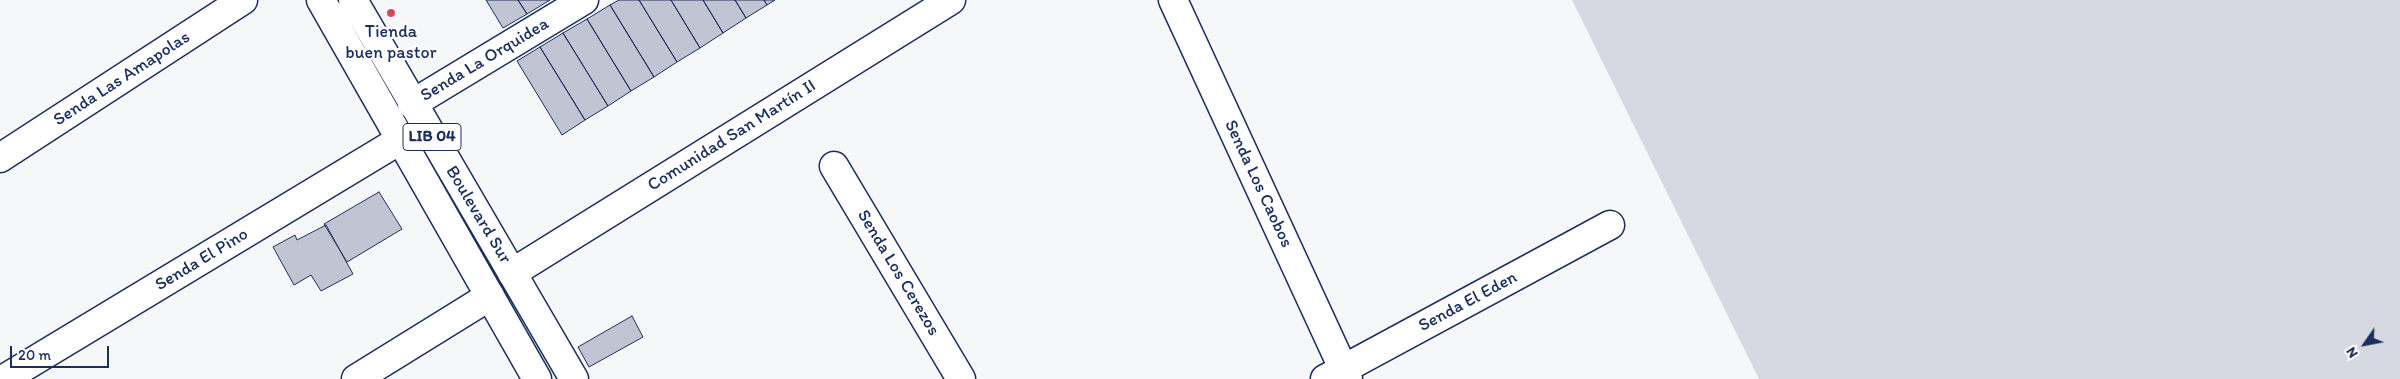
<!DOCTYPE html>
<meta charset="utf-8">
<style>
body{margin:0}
#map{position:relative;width:2400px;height:379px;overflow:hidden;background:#f6f7f9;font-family:Itim,sans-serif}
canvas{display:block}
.north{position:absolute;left:2340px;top:319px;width:50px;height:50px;-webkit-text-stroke:4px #fff;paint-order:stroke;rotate:237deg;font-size:14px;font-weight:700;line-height:20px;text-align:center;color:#1b2f5e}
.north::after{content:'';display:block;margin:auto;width:18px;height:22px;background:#1b2f5e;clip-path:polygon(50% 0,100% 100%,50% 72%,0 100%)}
.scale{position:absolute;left:10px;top:346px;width:99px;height:22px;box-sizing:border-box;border:2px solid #1b2f5e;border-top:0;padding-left:6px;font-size:15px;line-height:18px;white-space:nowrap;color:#1b2f5e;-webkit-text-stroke:4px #fff;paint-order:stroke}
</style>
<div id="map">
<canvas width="2400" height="379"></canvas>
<div class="north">N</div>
<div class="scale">20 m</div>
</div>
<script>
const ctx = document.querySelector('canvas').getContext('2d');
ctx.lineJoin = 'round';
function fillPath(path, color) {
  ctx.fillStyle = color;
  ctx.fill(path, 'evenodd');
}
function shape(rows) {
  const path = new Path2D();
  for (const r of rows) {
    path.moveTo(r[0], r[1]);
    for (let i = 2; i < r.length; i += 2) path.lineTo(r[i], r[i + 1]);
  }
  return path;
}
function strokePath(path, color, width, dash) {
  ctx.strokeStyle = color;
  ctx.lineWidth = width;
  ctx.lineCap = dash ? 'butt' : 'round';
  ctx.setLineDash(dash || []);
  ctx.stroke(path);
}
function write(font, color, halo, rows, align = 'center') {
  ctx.font = font + ' Itim,sans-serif';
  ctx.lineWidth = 5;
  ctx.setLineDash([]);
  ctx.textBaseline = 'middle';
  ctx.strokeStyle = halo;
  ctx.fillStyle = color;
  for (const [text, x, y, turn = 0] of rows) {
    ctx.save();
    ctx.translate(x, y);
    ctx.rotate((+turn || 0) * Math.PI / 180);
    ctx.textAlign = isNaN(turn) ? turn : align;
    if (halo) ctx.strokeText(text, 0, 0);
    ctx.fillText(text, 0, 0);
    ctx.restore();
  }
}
fillPath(shape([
 [1572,0,2400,0,2400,379,1759,379]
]), '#d6d9e2');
const building = shape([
 [486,0,518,0,527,14,503,28,486,0],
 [518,0,550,0,527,14,518,0],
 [619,0,639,0,677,62,654,77,610,5,619,0],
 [639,0,671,0,700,48,677,62,639,0],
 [671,0,703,0,723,33,700,48,671,0],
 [703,0,735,0,746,18,723,33,703,0],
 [735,0,764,0,767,5,746,18,735,0],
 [764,0,775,0,767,5,764,0],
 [610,5,654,77,631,91,587,19,610,5],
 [587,19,631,91,608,106,563,33,587,19],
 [563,33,608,106,585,120,540,47,563,33],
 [540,47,585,120,562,135,517,61,540,47],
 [379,192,402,229,347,262,324,224,379,192],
 [326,225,353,274,321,291,311,275,294,285,273,247,295,235,297,240,326,225],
 [632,316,643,337,589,367,578,347,632,316]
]);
fillPath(building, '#c0c4d3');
strokePath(building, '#1b2f5e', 1);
const minor = shape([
 [1173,0,1348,379],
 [412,104,584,0],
 [0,158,243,0],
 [834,166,961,379],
 [512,273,951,0],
 [4,379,400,140],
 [356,379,490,296],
 [1325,379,1610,225]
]);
const highway = shape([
 [321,0,537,379],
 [353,0,574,379]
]);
strokePath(minor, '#1b2f5e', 31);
strokePath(highway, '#1b2f5e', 31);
strokePath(minor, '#fff', 28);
strokePath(highway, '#fff', 28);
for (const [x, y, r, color] of [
 [391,13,5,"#d1495b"]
]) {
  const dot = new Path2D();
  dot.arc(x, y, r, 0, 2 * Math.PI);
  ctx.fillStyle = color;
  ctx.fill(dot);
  strokePath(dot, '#fff', 2);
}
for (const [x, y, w] of [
 [432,137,58]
]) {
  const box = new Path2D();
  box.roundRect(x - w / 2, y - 13.5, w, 27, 4);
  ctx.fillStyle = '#fff';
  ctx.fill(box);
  strokePath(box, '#1b2f5e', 1);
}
write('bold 16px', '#1b2f5e', null, [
 ["LIB 04",432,137]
]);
write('18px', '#1b2f5e', '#fff', [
 ["Tienda",391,32],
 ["buen pastor",391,53]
]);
write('18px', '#1b2f5e', '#fff', [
 ["Senda La Orquidea",485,60,-31],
 ["Senda Las Amapolas",122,79,-33],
 ["Comunidad San Martín II",732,136,-32],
 ["Senda Los Caobos",1258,184,65],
 ["Boulevard Sur",478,215,59],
 ["Senda El Pino",202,260,-31],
 ["Senda Los Cerezos",898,273,59],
 ["Senda El Eden",1468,302,-28]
]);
</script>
